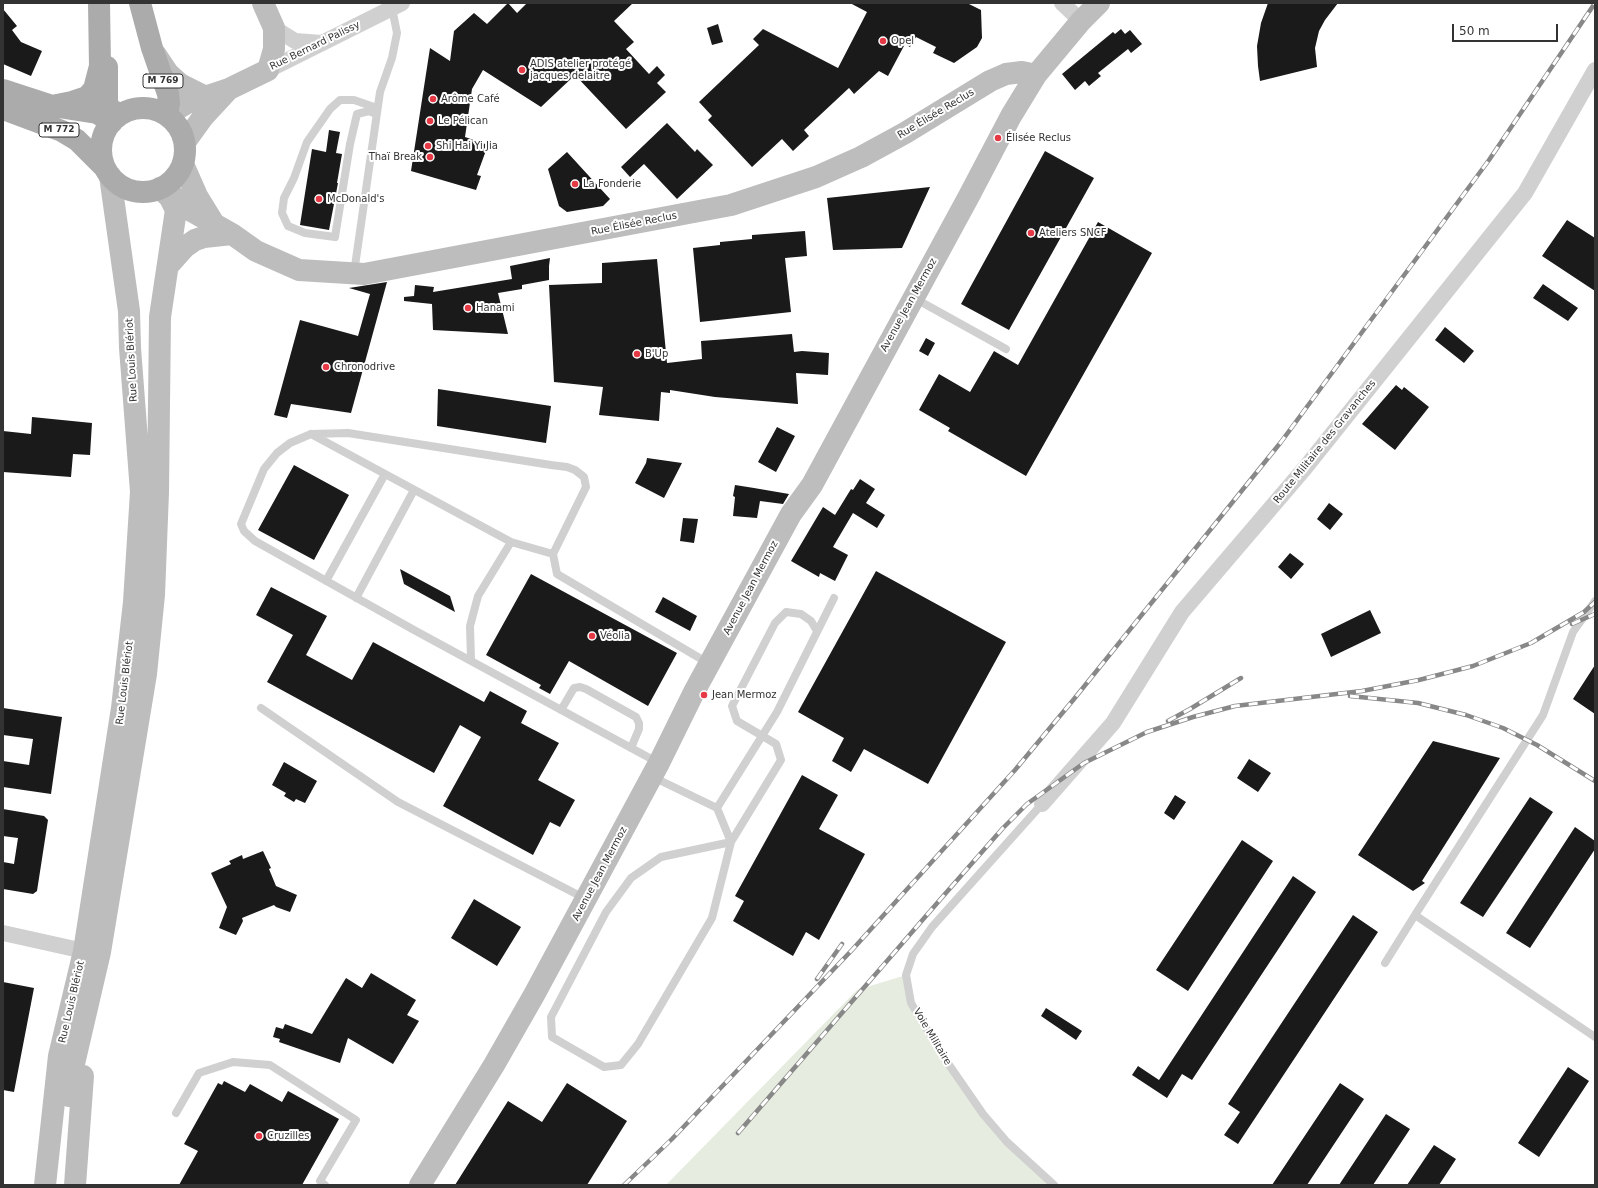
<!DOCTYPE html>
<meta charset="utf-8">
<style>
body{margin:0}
#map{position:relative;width:1598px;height:1188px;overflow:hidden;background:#fff;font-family:"DejaVu Sans",sans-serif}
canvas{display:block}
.frame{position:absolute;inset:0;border:4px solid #333;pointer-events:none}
.scale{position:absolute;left:1452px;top:24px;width:106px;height:18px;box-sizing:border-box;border:2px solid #333;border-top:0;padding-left:5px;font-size:12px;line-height:14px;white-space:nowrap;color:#333;-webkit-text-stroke:3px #fff;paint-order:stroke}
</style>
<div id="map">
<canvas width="1598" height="1188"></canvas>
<div class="frame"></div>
<div class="scale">50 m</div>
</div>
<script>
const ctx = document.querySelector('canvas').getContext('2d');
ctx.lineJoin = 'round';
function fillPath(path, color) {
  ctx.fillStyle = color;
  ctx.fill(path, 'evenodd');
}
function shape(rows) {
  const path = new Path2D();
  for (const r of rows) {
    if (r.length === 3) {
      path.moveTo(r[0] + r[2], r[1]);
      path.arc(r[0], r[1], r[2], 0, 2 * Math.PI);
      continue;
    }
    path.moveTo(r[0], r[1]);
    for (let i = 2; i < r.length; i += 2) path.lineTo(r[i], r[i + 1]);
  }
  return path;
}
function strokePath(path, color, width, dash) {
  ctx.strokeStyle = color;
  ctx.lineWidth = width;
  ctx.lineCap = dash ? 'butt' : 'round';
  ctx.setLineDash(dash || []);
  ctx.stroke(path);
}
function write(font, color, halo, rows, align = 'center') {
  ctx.font = font + ' "DejaVu Sans",sans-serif';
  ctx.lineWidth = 4;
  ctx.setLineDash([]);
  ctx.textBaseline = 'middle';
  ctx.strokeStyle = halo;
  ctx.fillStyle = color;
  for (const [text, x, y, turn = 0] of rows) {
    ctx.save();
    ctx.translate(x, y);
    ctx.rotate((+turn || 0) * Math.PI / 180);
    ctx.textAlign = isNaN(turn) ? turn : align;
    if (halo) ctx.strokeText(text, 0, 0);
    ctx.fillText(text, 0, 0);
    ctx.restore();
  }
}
fillPath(shape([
 [906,975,911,1003,983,1114,1054,1185,666,1185,857,990]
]), '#e6ecdf');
fillPath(shape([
 [508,3,517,13,527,3,633,3,614,21,634,42,626,49,649,74,657,66,665,75,657,83,666,92,626,129,575,75,541,107,483,70,472,89,465,137,488,145,477,175,481,176,476,190,411,171,430,48,450,61,454,31,474,13,487,24],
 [850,3,967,3,981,10,982,38,977,47,954,63,933,53,936,47,916,37,910,47,905,44,888,76,879,71,854,94,849,88,804,130,809,136,793,151,782,139,752,167,708,120,712,116,699,102,759,45,753,39,763,29,838,68,867,12],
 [1268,3,1338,3,1325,20,1319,31,1315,48,1317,67,1260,81,1258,66,1257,46,1261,23],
 [3,9,17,26,12,30,21,42,42,51,31,76,3,64],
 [718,24,723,42,712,45,707,28],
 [1121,29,1125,34,1130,30,1142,44,1131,53,1128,49,1098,73,1101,76,1089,86,1085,81,1075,90,1062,74,1113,32,1115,34],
 [667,123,695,152,697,149,713,165,677,199,644,164,630,177,621,167],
 [329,130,340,132,336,153,342,154,337,183,338,183,329,230,300,225,312,149,326,152],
 [1045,151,1094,178,1009,330,961,304],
 [567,152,610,199,603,206,567,212,559,206,548,169],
 [930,187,902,248,833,250,827,198],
 [1567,220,1595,238,1595,291,1542,256],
 [1098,222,1152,253,1026,476,948,431,950,428,919,410,939,374,970,392,994,351,1018,365],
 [805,231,807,256,785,258,791,312,700,322,693,248,720,245,720,242,752,239,752,235],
 [550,258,549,266,549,280,522,285,522,289,498,293,508,334,433,330,432,304,404,301,404,297,414,296,415,285,434,287,433,292,512,279,510,266],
 [657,259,667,363,702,359,701,341,792,334,794,352,802,351,829,353,828,375,796,373,798,404,715,397,670,390,670,393,661,392,659,421,599,415,603,387,554,382,549,285,602,283,602,263],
 [387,282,351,413,291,404,287,418,274,415,300,320,358,336,370,294,349,288],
 [1543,284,1578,308,1568,321,1533,298],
 [1445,327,1474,351,1464,363,1435,340],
 [926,338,935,343,928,356,919,351],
 [1396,385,1402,390,1404,387,1429,407,1395,450,1362,424],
 [438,389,551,406,546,443,437,426],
 [32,417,92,423,90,455,73,454,71,477,3,472,3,431,31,434],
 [777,427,795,436,776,472,758,462],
 [647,458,682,463,664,498,635,483,646,463],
 [294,465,349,495,314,560,258,530],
 [860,479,875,489,866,503,885,515,877,528,853,513,833,547,848,555,835,581,820,573,819,577,791,561,823,507,835,515,851,489,853,490],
 [735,485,754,488,789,494,783,504,760,501,757,518,733,516,735,497,733,496],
 [1329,503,1343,514,1330,530,1317,519],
 [683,518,698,519,694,543,680,541],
 [1290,553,1304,564,1291,579,1278,567],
 [400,569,450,596,455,612,404,584],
 [876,571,1006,642,928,784,864,749,851,772,832,761,844,738,798,712],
 [531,574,677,653,648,706,569,661,550,694,539,688,541,685,486,655],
 [271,587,327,616,306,655,352,680,373,642,484,702,490,691,527,711,521,723,559,743,538,780,575,800,560,827,550,822,533,855,443,806,481,737,460,725,434,773,267,682,293,635,256,615],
 [663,597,697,616,690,631,655,612],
 [1370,610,1381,633,1331,657,1321,634],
 [1595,665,1595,714,1573,699],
 [3,708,62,717,51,794,3,787,3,761,29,765,33,739,3,735],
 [1433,741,1500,758,1422,881,1425,883,1413,891,1358,855],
 [1249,759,1271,773,1258,792,1237,778],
 [284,762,317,781,305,803,296,799,294,802,284,796,286,793,272,785],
 [802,775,838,795,819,829,865,854,819,940,806,932,793,956,733,921,744,901,735,896],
 [1175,795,1186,802,1174,820,1164,813],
 [1530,797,1553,812,1483,917,1460,903],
 [3,809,44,816,48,820,37,891,33,894,3,889,3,862,14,864,18,838,3,836],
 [1575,827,1595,841,1595,849,1530,948,1506,933],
 [1242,840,1273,861,1188,991,1156,970],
 [263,851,271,868,269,869,276,886,297,895,290,912,276,907,274,905,242,918,243,921,236,935,219,928,227,907,211,873,231,864,229,861,242,855,243,859],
 [1293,876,1316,892,1192,1080,1182,1074,1167,1098,1132,1075,1138,1066,1159,1080],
 [474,899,521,927,497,966,451,938],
 [1353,915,1378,932,1238,1144,1224,1135,1240,1112,1228,1104],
 [371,973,416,1000,407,1015,419,1021,393,1064,348,1038,340,1063,279,1042,280,1039,273,1037,276,1027,283,1029,285,1024,312,1034,346,978,362,988],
 [3,982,34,988,14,1092,3,1090],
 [1046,1008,1082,1031,1076,1040,1041,1016],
 [1568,1067,1589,1081,1539,1157,1518,1143],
 [224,1081,245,1092,250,1084,282,1102,288,1091,339,1119,302,1185,179,1185,198,1151,184,1144,218,1083,222,1085],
 [567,1083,627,1121,587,1185,455,1185,508,1101,542,1122],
 [1340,1083,1364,1099,1307,1185,1272,1185],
 [1386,1114,1410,1129,1373,1185,1339,1185],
 [1434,1145,1456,1159,1439,1185,1407,1185]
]), '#1a1a1a');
strokePath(shape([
 [376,114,369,111,357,114,350,144,335,237,305,233,288,226,282,213,284,198,294,178,307,142,330,109,340,100,354,100,377,108],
 [354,273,380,92,392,58,397,33,392,8],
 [914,298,1006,349],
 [311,434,511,542],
 [326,581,385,474],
 [356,598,414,490],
 [1595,601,1573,632,1543,715,1415,915,1595,1037],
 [471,660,470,626,478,596,511,542,553,554],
 [261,708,398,802,586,899],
 [561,710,574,688,580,687,586,689,636,717,639,723,639,729,631,748],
 [657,762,414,630,255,541,244,531,241,524,264,469,277,453,290,443,311,434,348,433,551,465,567,467,575,470,584,477,586,487,553,554,557,574,708,663],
 [653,777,717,808,731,842,712,918,638,1044,621,1065,604,1067,552,1037,551,1017,606,912,631,878,661,857,731,842,781,760,776,744,737,721,732,706,775,623,786,612,801,614,811,621,817,631],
 [1042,804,932,927,913,954,906,975,911,1003,945,1059,983,1114,1007,1142,1054,1185],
 [717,808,777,712,834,598],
 [1385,963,1415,915],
 [176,1113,199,1073,233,1062,270,1065,356,1120,320,1181,325,1185]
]), '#d0d0d0', 8);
strokePath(shape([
 [1062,3,1081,21],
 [274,28,295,41,322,43],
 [268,70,402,3],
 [1042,804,1113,723,1182,612,1305,468,1525,193,1595,70],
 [3,933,84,951]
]), '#d0d0d0', 16);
strokePath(shape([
 [156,55,168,73,180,84,206,97],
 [167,115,187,103,229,89,268,70,274,49,274,28,263,3],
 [185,142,203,117,228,90],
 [183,164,197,196,213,222],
 [170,193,186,208,232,234,256,251,299,270,364,274,731,205,816,177,861,157,905,133,990,81,1006,74,1022,72,1036,75],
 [168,266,185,247,195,240,204,237,232,234],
 [69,1096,73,1068,100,952,146,674,154,595,158,492,160,317,176,210,170,198,160,188],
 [45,1185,59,1056,84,951,122,708,134,602,141,492,130,348,129,311,110,176],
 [75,1185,83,1076],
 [420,1185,494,1065,534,995,659,763,694,692,791,514,812,485,969,196,1011,116,1036,75,1081,21,1099,3]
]), '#bdbdbd', 22);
strokePath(shape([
 [140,3,152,48,168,94,169,103,167,115],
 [107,67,107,104,112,111,121,114],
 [3,90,52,106,97,113,112,122],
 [52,106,72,102,87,97,94,89,100,66,99,3],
 [143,150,42],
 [3,109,62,131,77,140,105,168]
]), '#ababab', 22);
const rail = shape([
 [1572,624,1595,614],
 [1350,696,1418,703,1466,715,1503,728,1537,745,1595,781],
 [1168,721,1190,709,1241,678],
 [817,979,842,944],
 [738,1133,945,894,1003,828,1027,804,1084,763,1147,732,1193,717,1235,706,1362,691,1419,680,1473,666,1531,643,1584,612,1595,602],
 [624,1185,672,1139,852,950,1015,770,1074,699,1281,442,1489,160,1595,3]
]);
strokePath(rail, '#888', 4.5);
strokePath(rail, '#fff', 3, [9]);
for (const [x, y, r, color] of [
 [883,41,4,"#e63946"],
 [522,70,4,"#e63946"],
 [433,99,4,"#e63946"],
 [430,121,4,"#e63946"],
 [998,138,4,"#e63946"],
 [428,146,4,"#e63946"],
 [430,157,4,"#e63946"],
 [575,184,4,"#e63946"],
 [319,199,4,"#e63946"],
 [1031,233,4,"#e63946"],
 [468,308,4,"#e63946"],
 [637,354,4,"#e63946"],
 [326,367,4,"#e63946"],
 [592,636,4,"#e63946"],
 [704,695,4,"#e63946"],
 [259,1136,4,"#e63946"]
]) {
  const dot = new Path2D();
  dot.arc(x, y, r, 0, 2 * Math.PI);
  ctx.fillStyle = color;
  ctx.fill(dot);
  strokePath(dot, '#fff', 1.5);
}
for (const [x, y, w] of [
 [163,81,40],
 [59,130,40]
]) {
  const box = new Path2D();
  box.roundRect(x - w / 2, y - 7, w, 14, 3);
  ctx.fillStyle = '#fff';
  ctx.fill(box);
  strokePath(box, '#333', 1);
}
write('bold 9px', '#333', null, [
 ["M 769",163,81],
 ["M 772",59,130]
]);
write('10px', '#333', '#fff', [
 ["Opel",891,41],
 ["ADIS atelier protégé",530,64],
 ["jacques delaitre",530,76],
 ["Arôme Café",441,99],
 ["Le Pélican",438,121],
 ["Élisée Reclus",1006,138],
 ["Shi Hai Yi Jia",436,146],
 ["Thaï Break",422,157,"right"],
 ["La Fonderie",583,184],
 ["McDonald's",327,199],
 ["Ateliers SNCF",1039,233],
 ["Hanami",476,308],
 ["B'Up",645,354],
 ["Chronodrive",334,367],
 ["Véolia",600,636],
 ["Jean Mermoz",712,695],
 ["Cruzilles",267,1136]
], 'left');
write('10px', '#333', '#fff', [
 ["Rue Bernard Palissy",315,46,-26],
 ["Rue Élisée Reclus",936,114,-31],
 ["Rue Élisée Reclus",634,224,-11],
 ["Avenue Jean Mermoz",909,305,-61],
 ["Rue Louis Blériot",132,360,-93],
 ["Route Militaire des Gravanches",1325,442,-51],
 ["Avenue Jean Mermoz",751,588,-62],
 ["Rue Louis Blériot",125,683,-83],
 ["Avenue Jean Mermoz",600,874,-62],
 ["Rue Louis Blériot",72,1002,-77],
 ["Voie Militaire",932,1037,59]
]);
</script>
